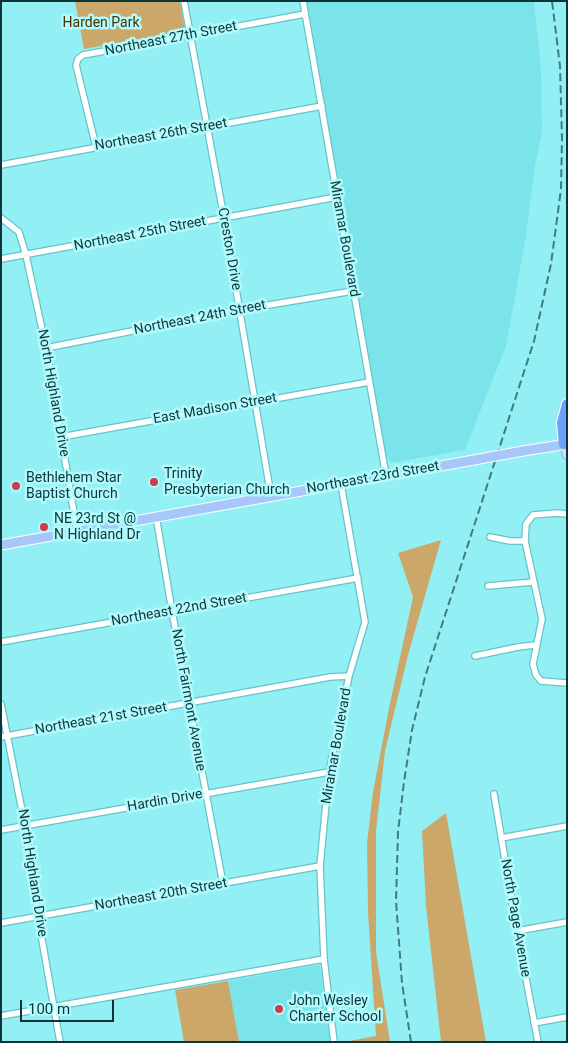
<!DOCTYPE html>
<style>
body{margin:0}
#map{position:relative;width:568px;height:1043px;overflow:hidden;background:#92f0f5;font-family:Roboto,sans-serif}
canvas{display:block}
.frame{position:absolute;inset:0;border:2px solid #0b3537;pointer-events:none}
.scale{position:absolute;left:20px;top:1000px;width:94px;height:22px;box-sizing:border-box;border:2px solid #0b3537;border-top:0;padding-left:6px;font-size:15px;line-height:18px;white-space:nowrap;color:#0b3537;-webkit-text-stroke:4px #b1fafe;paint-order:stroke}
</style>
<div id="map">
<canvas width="568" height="1043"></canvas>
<div class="frame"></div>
<div class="scale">100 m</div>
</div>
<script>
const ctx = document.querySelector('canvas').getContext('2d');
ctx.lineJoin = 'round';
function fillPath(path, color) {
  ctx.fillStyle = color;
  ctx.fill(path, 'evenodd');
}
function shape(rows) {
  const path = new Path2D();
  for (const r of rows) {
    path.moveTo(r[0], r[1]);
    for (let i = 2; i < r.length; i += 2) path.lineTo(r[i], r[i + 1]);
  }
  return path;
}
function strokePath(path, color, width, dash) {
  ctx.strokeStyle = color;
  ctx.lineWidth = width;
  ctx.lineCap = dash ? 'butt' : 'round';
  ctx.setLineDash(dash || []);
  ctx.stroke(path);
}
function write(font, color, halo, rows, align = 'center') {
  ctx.font = font + ' Roboto,sans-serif';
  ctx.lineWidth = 5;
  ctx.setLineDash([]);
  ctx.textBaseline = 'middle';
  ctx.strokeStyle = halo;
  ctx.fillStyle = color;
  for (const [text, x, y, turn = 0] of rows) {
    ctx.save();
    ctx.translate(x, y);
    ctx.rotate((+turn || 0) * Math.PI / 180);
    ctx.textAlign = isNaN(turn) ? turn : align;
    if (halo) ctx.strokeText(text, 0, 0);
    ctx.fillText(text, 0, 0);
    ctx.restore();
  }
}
fillPath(shape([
 [307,1,534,1,541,70,542,132,535,166,526,236,506,346,465,450,391,463,386,455],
 [318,965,320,966,330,1042,239,1042,228,981]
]), '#7be4ea');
fillPath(shape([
 [75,1,180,1,185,31,84,49],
 [441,540,408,655,385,751,376,831,376,952,390,1042,344,1042,376,1036,368,913,367,843,373,792,389,708,413,597,398,553],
 [446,813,486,1042,441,1042,426,906,422,831],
 [228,981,239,1042,184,1042,175,990]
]), '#cba86a');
const minor = shape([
 [184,1,224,218,271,496],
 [303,1,386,476],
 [96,147,76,65,78,59,83,55,305,14],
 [1,165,322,106],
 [1,218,19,232,26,255,46,348,77,531],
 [1,259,337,197],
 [46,348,239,310,353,291],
 [61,437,369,382],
 [567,514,557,513,533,515,526,524,525,541,542,619,533,664,536,675,541,681,567,683],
 [156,516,172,611,223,884],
 [490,537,510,541,525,541],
 [488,586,533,582],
 [1,642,358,578],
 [475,656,518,647,535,645],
 [1,704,25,826,38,917,60,1042],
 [1,737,330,677,349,676],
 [494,794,517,931,538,1042],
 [1,830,329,772],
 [501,838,567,826],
 [1,923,320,866],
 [517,931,567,922],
 [1,1016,324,959],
 [534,1023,567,1017],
 [334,1042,324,959,320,866,329,772,349,676,365,622,341,484]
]);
const secondary = shape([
 [564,444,567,455]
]);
const primary = shape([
 [523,451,567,444],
 [1,545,474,460]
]);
const motorway = shape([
 [564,444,562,423,567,404]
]);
strokePath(minor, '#66c3c9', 8);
strokePath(secondary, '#66c3c9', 10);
strokePath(primary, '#fff', 11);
strokePath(motorway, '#fff', 12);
strokePath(minor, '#fff', 5.5);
strokePath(secondary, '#d3e2fc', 8);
strokePath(primary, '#a7c6fa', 9);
strokePath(motorway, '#6da0f6', 10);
strokePath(shape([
 [411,1042,402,983,396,901,398,832,404,782,412,730,425,677,534,341,551,264,561,189,562,139,560,66,552,1]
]), '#3e7c7f', 2, [8, 4]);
const primaryBridge = shape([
 [474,460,523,451]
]);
strokePath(primaryBridge, '#fff', 11, []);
strokePath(primaryBridge, '#a7c6fa', 9);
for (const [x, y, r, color] of [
 [154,482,5,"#cd3d49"],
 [16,486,5,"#cd3d49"],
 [44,527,5,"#cd3d49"],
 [279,1009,5,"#cd3d49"]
]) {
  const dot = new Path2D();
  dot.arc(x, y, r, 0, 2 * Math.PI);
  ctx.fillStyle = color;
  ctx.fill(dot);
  strokePath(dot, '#b1fafe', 2);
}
write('14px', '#463102', '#b1fafe', [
 ["Harden Park",101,23]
]);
write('14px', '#0b3537', '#b1fafe', [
 ["Northeast 27th Street",171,39,-11],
 ["Northeast 26th Street",161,135,-10],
 ["Northeast 25th Street",140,234,-11],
 ["Miramar Boulevard",344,239,80],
 ["Creston Drive",229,249,80],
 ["Northeast 24th Street",200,318,-11],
 ["North Highland Drive",53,393,80],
 ["East Madison Street",215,409,-10],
 ["Northeast 23rd Street",373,478,-10],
 ["Northeast 22nd Street",179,610,-10],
 ["North Fairmont Avenue",188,700,80],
 ["Northeast 21st Street",101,719,-10],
 ["Miramar Boulevard",337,746,-80],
 ["Hardin Drive",165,801,-10],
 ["North Highland Drive",32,873,81],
 ["Northeast 20th Street",161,895,-10],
 ["North Page Avenue",515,918,80]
]);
write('14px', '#0b3537', '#b1fafe', [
 ["Trinity",164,474],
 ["Presbyterian Church",164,490],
 ["Bethlehem Star",26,478],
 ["Baptist Church",26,494],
 ["NE 23rd St @",54,519],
 ["N Highland Dr",54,535],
 ["John Wesley",289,1001],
 ["Charter School",289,1017]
], 'left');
</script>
